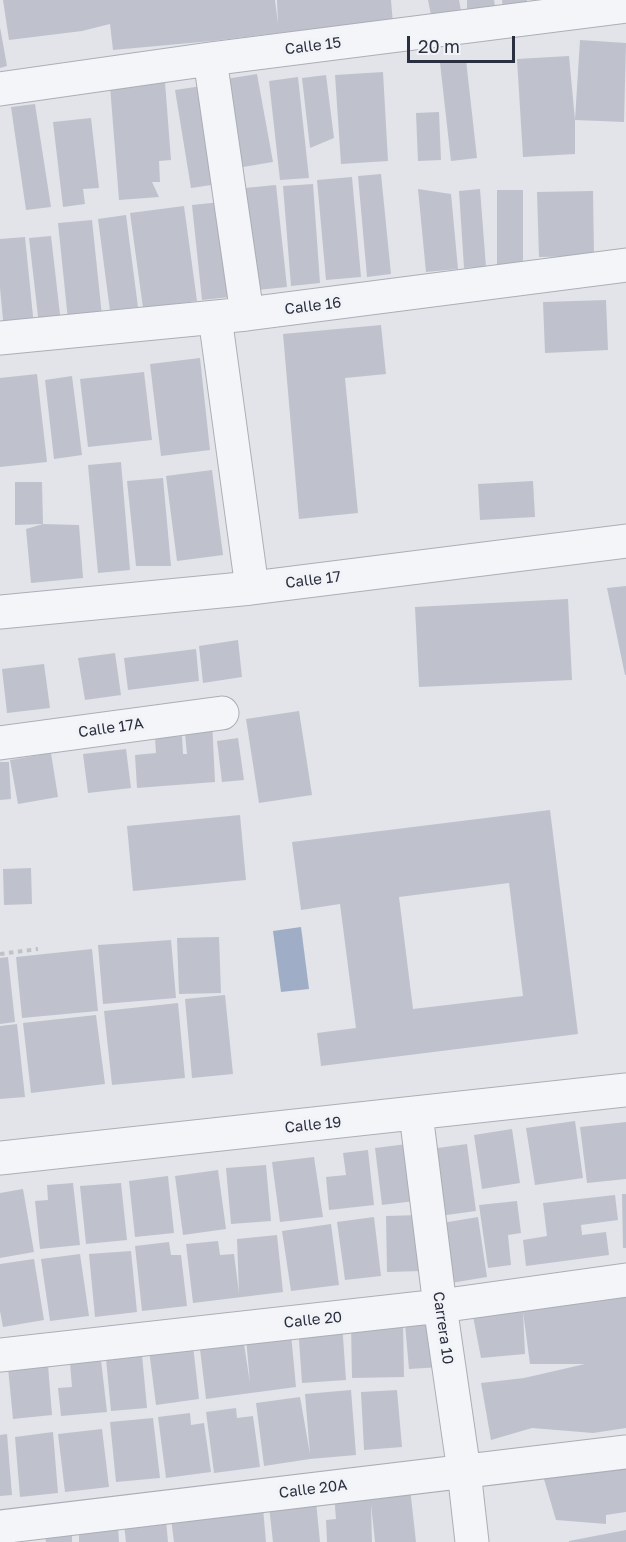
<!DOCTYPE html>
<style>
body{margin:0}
#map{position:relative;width:626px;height:1542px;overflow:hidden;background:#e2e4e9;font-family:"Golos Text",sans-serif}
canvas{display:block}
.scale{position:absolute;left:407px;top:36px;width:108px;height:27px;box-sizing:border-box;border:3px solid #2b3040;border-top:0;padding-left:8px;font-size:18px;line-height:21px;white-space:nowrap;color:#2b3040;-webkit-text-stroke:4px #f1f3f7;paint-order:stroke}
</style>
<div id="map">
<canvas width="626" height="1542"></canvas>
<div class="scale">20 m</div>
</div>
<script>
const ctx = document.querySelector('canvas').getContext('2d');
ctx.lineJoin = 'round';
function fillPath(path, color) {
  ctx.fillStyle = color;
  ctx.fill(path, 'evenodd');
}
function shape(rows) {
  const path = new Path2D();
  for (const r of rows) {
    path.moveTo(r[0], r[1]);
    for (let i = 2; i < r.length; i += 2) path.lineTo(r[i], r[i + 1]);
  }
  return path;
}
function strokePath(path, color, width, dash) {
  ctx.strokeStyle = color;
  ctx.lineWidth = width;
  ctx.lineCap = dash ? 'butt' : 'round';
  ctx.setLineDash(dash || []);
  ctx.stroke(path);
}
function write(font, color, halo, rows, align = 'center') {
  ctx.font = font + ' "Golos Text",sans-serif';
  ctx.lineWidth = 6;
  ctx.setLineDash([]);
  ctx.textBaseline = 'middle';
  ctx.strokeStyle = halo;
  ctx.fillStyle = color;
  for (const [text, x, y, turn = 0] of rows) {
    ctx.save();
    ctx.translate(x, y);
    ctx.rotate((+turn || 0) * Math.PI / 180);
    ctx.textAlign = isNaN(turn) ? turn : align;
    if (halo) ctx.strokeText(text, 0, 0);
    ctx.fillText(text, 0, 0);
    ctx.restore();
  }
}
fillPath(shape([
 [301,927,309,989,281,992,273,931]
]), '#a0adc6');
fillPath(shape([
 [3,0,275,0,278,24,277,0,391,0,393,24,279,33,212,41,113,50,110,24,82,31,9,40],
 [428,0,459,0,461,11,431,15],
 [467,0,494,0,495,6,467,9],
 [502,0,527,0,527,6,503,9],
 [0,27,7,66,0,68],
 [580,40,626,43,624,122,575,120],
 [569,56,575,120,575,154,523,157,517,59],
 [466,60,477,158,451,161,440,63],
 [383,72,388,161,341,164,335,75],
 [257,74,273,162,243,167,226,79],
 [326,75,334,138,310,148,302,78],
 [298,77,309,178,280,180,269,81],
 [165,82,171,160,159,161,160,182,152,182,159,197,119,200,110,86],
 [209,85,225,183,191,188,175,90],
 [35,104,51,207,26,210,11,107],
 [439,112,441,160,418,161,416,113],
 [91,118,99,188,83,189,85,204,63,207,53,122],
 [381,174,391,274,367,277,358,176],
 [352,177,361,277,326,280,317,180],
 [313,184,320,283,291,286,283,186],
 [276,185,287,287,257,290,245,188],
 [418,189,451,194,458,269,426,272],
 [480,189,486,267,464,268,459,191],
 [497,190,523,190,523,265,497,265],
 [593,191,594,256,539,257,537,192],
 [230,201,240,296,202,300,192,205],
 [184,206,197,301,143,308,130,213],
 [126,215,138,307,110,311,98,219],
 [92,220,102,316,68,320,58,223],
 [51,236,61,323,39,325,29,238],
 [25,237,34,326,4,330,0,288,0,239],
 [606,300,608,350,545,353,543,302],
 [381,325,386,374,345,378,358,513,299,519,283,334],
 [200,358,210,450,161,456,150,364],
 [144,372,152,440,88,447,80,379],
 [37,374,47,462,0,467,0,378],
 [72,376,82,455,54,459,45,380],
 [121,462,130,570,98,573,88,465],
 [212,470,223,555,177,561,166,476],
 [163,478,171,566,136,566,127,481],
 [533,481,535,517,480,520,478,484],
 [15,482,42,482,43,524,79,525,83,578,31,583,26,529,43,524,15,525],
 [626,586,626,675,625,675,607,588],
 [568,599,572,680,419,687,415,607],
 [238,640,242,677,203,683,199,646],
 [196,649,199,681,128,690,124,658],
 [115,653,121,695,85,700,78,658],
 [44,664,50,708,7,713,2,669],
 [299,711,312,795,259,803,246,719],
 [212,721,215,782,137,788,135,755,156,753,155,738,182,736,183,754,187,754,184,723],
 [238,738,244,780,222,782,217,741],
 [126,749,131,788,88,793,83,754],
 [51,753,58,797,18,804,10,760],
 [0,762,9,762,11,799,0,800],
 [550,810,578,1034,321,1066,317,1033,356,1028,340,904,301,910,292,842],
 [509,883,523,996,413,1009,399,897],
 [240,815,246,880,133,891,127,826],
 [31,868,32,904,4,905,3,869],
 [219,937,221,993,179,994,177,938],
 [171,940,176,998,103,1004,98,945],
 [92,949,98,1011,22,1018,16,957],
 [8,957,15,1022,0,1024,0,958],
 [225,995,233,1074,192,1078,185,999],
 [178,1003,185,1078,112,1085,104,1011],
 [96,1015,105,1084,31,1093,23,1023],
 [17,1024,25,1097,0,1099,0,1026],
 [575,1121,583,1178,535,1185,526,1128],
 [626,1122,626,1179,587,1183,580,1127],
 [512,1129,520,1183,482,1189,474,1135],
 [407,1144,415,1201,382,1205,375,1148],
 [467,1144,476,1211,432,1217,423,1150],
 [368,1150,374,1205,329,1210,326,1177,346,1175,343,1153],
 [314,1157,323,1217,280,1222,272,1162],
 [266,1165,271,1221,231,1224,226,1168],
 [218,1170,226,1229,183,1235,175,1176],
 [168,1176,174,1233,135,1237,129,1181],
 [73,1183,80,1245,40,1249,35,1201,48,1200,47,1185],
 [121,1183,127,1240,86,1244,80,1186],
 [23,1189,34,1252,0,1258,0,1193],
 [622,1194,626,1194,626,1248,623,1248],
 [615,1195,618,1220,581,1225,582,1235,606,1232,609,1255,526,1266,523,1240,547,1236,543,1203],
 [517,1201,521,1233,508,1235,511,1265,488,1268,479,1205],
 [420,1215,422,1271,387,1272,386,1216],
 [374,1217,381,1276,345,1280,337,1222],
 [478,1217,487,1277,445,1284,436,1224],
 [331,1224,339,1285,291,1291,282,1231],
 [277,1235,283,1292,193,1303,186,1244,218,1241,220,1255,234,1254,239,1293,237,1239],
 [169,1242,171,1255,181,1255,187,1306,142,1311,135,1246],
 [131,1251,137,1312,95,1317,89,1254],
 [80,1254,89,1316,50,1321,41,1259],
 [34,1259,44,1320,3,1327,0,1311,0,1264],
 [626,1293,626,1428,593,1433,532,1428,491,1440,481,1383,524,1378,585,1364,530,1364,523,1312,525,1354,481,1358,473,1316],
 [436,1311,441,1367,409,1369,404,1313],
 [342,1322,346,1380,302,1383,298,1326],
 [403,1322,404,1377,352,1378,351,1324],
 [291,1334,296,1387,206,1399,200,1349,244,1344,250,1383,246,1338],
 [193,1345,199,1399,156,1405,149,1350],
 [142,1355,147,1408,111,1411,106,1359],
 [101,1360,107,1412,61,1416,58,1388,72,1387,70,1363],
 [48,1365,52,1415,13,1419,8,1368],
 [351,1390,356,1455,310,1459,264,1466,256,1403,300,1397,310,1454,305,1394],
 [397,1390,402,1447,364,1450,361,1392],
 [236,1408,237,1418,253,1416,260,1467,214,1473,206,1412],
 [190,1413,191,1425,204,1423,211,1472,166,1478,158,1417],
 [153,1418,160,1478,116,1482,110,1422],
 [102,1429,109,1487,65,1492,58,1434],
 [53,1432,58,1493,20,1497,15,1437],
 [7,1434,12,1495,0,1496,0,1435],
 [626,1458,626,1512,606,1515,606,1524,556,1520,541,1469],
 [410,1488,416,1542,375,1542,371,1504,372,1542,327,1542,326,1520,336,1519,334,1494],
 [316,1501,320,1542,273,1542,269,1506],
 [263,1508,266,1542,174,1542,171,1519],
 [166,1520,168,1542,126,1542,124,1525],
 [118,1528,119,1542,79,1542,79,1531],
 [626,1530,626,1542,569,1542,569,1541],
 [72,1533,72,1542,46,1542,45,1536]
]), '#bfc2cc');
const minor = shape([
 [210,59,247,314],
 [0,89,210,59,626,6],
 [215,317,252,588],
 [0,338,247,314,626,265],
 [0,612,252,588,626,541],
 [0,743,222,713],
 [416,1114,440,1306,464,1471,472,1542],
 [0,1158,626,1090],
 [0,1355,440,1306,626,1280],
 [0,1527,626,1452]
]);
strokePath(minor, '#abaeb6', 35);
strokePath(shape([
 [0,954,38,949]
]), '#c0c2c8', 4, [4.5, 4.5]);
strokePath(minor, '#f4f5f8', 33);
write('15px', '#2b3040', '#f1f3f7', [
 ["Calle 15",313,46,-7],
 ["Calle 16",313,306,-7],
 ["Calle 17",313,580,-7],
 ["Calle 17A",111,728,-8],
 ["Calle 19",313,1125,-6],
 ["Calle 20",313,1320,-6],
 ["Carrera 10",443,1328,82],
 ["Calle 20A",313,1489,-7]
]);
</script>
